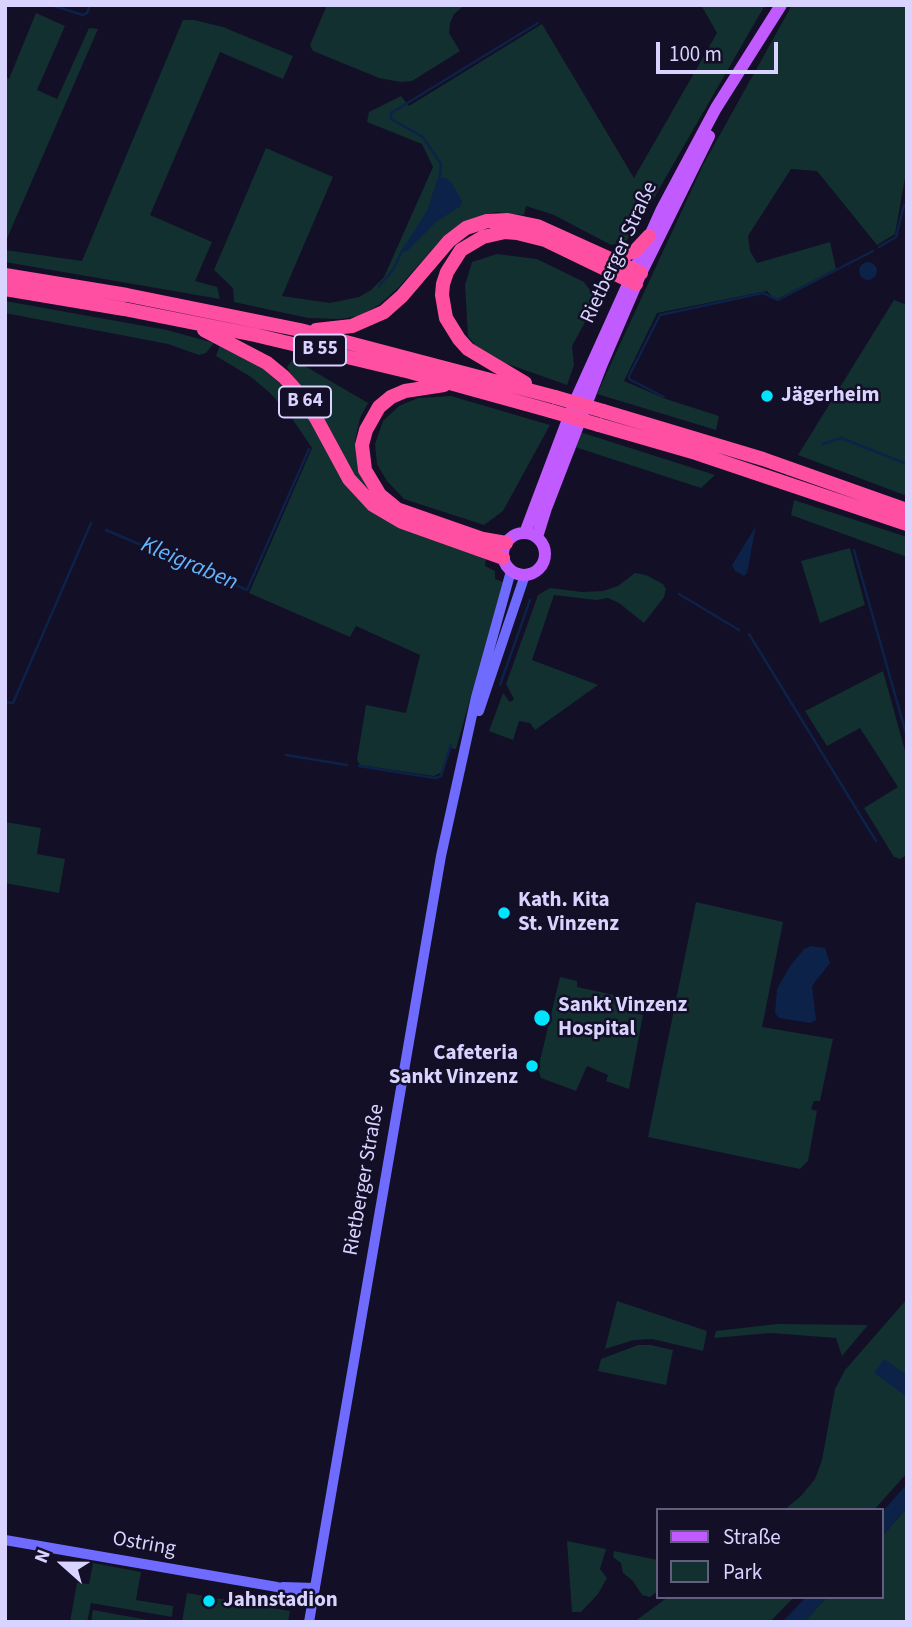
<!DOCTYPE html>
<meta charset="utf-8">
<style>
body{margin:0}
#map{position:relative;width:912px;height:1627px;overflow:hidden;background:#130f26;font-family:"Source Sans 3",sans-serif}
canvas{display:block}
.frame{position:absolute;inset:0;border:7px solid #d9d4ff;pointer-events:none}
.legend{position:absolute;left:656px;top:1508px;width:228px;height:91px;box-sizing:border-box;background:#130f26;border:2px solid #625e7d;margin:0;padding:9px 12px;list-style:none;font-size:21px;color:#d9d4ff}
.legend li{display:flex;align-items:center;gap:14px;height:35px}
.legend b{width:35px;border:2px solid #625e7d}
.north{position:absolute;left:28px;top:1529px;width:70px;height:70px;-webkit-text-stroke:5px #130f26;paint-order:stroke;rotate:291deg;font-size:19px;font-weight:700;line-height:28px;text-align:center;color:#d9d4ff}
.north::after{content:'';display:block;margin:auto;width:24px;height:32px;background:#d9d4ff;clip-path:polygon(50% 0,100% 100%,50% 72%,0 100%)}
.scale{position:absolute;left:656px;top:42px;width:122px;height:32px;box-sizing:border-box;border:4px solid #d9d4ff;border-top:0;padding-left:9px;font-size:21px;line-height:24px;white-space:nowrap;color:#d9d4ff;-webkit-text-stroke:5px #130f26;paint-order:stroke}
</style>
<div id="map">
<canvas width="912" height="1627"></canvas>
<div class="frame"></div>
<ul class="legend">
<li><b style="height:9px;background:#c25bff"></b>Straße</li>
<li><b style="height:19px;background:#12302f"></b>Park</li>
</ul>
<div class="north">N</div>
<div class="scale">100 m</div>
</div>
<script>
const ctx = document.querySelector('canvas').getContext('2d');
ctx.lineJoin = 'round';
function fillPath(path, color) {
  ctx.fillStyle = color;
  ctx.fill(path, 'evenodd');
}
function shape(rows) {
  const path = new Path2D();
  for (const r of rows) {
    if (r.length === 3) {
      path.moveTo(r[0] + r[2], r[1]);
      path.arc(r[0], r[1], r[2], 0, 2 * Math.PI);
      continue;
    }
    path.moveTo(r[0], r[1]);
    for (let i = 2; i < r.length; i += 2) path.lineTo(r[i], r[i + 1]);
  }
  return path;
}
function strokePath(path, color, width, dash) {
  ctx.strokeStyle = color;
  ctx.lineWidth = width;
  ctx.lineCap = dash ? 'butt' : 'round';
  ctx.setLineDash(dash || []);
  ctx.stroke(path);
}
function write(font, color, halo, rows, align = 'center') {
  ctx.font = font + ' "Source Sans 3",sans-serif';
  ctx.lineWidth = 5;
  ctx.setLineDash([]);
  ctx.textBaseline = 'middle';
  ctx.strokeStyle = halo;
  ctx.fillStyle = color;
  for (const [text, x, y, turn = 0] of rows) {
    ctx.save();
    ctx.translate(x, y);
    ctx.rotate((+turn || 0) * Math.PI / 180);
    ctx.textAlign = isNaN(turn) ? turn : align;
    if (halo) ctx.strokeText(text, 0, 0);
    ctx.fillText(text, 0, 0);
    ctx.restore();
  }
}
fillPath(shape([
 [327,5,465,5,454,14,450,23,449,33,460,51,412,81,400,82,379,78,313,51,310,45],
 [701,5,765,5,636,229,626,241,611,245,554,215,526,206,524,215,496,212,483,215,473,219,439,242,398,288,379,305,359,316,340,319,308,318,234,302,233,288,214,270,266,148,333,177,282,296,330,303,359,297,371,290,384,277,433,167,422,144,367,122,369,112,401,96,409,106,542,24,634,178,717,33],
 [792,5,907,5,907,167,895,234,877,245,817,171,791,169,748,236,750,251,757,263,830,242,836,269,775,300,767,291,657,313,624,381,666,399,719,416,716,430,597,394,703,165],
 [36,13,65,26,37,90,57,99,89,28,98,29,5,243,5,77,9,79],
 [183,20,194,20,223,27,293,56,283,79,220,52,150,215,212,242,195,281,217,287,220,299,5,262,5,250,82,261],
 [497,254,537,259,584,282,592,293,596,302,572,346,574,365,567,385,502,362,475,345,468,336,465,285,472,262],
 [894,300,907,305,907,496,798,455],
 [5,301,167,330,214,343,206,353,199,355,168,344,5,313],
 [220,345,264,368,297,400,312,420,344,481,486,557,485,566,495,571,495,579,503,582,456,749,449,748,442,772,434,776,360,765,357,760,366,705,406,713,420,655,356,626,350,637,249,593,312,448,289,414,270,393,251,377,216,356],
 [293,359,368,403,360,418,355,441,359,472,372,493,353,478,287,367],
 [451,396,550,425,503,511,484,525,404,499,387,481,377,464,375,444,383,421,399,406,418,398],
 [580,432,715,475,701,488,575,447],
 [794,500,907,537,907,557,791,515],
 [850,548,865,605,820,623,801,561],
 [635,573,646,575,663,584,666,589,664,597,644,623,619,603,608,598,596,600,554,595,532,660,598,685,535,730,530,723,519,721,513,740,489,731,503,693,510,702,514,699,506,684,538,595,550,588,582,592,603,591,618,586],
 [883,671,907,758,907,855,900,859,894,857,864,808,898,787,860,728,827,746,805,711],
 [5,822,41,828,37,854,65,859,59,893,5,883],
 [696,902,783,922,762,1027,833,1039,820,1101,814,1101,811,1109,817,1111,808,1161,800,1169,648,1137],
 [560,977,577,981,577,987,628,998,626,1012,643,1015,629,1089,606,1081,608,1075,587,1066,576,1091,541,1078,538,1069],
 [907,1299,907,1473,874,1510,784,1510,801,1496,815,1479,822,1460,835,1389,845,1370],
 [617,1301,707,1331,703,1351,652,1339,634,1340,605,1349],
 [777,1324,868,1325,842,1356,836,1338,771,1333,714,1338,716,1331],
 [638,1345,651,1345,673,1350,666,1385,598,1371,601,1359],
 [907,1508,907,1622,804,1622,827,1597,882,1597,882,1536],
 [567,1541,606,1549,600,1569,607,1578,598,1594,581,1612,572,1612],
 [614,1551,658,1560,658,1591,650,1597,642,1595,633,1581,623,1573,621,1563,613,1557],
 [93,1563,141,1572,136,1600,173,1606,172,1617,91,1603,87,1622,70,1622,77,1583,89,1584],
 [187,1593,290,1611,288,1622,182,1622],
 [668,1597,794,1597,770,1622,634,1622],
 [93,1610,159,1622,91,1622]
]), '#12302f');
fillPath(shape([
 [438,177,446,178,452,183,462,201,461,206,436,222,406,252,401,251,427,211],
 [868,271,9],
 [756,526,747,573,744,576,735,571,732,565],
 [811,946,825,948,830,963,812,986,816,1020,810,1023,779,1018,775,1013,777,989,790,966,804,949],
 [884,1359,907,1375,907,1397,874,1373],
 [907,1484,907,1508,882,1536,882,1512],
 [806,1597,827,1597,804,1622,782,1622]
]), '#0c2248');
strokePath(shape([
 [51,5,83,15,87,13,90,5],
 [440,179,441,164,423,137,391,119,391,113,538,23],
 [879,247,896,237,904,205],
 [379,286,393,270,402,251],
 [664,397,629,379,629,376,660,315,763,293,778,300,873,251],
 [823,444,841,438,907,464],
 [106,530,247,590,309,449],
 [854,550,907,737],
 [679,594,739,630],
 [749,634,876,841],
 [500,685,530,600],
 [5,702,13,703,91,523],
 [286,755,347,765],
 [359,766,435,778,441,776,451,745]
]), '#0c2248', 2.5);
strokePath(shape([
 [479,711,525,575],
 [5,1540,277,1587,313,1599],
 [283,1587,315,1588],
 [309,1622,441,856,476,697,511,571]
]), '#6f6bff', 10);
strokePath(shape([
 [524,554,21],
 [525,533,573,406,662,209,716,108,781,5],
 [537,537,546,508,601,366,641,273,709,136]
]), '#c25bff', 12);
strokePath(shape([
 [612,259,635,251,649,236],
 [5,275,127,295,300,330,555,397],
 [5,289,124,309,255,335,410,372,551,411],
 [204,330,267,363,284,377,301,396,316,418,349,479,373,505,402,522,503,558],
 [316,330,352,326,384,312,402,296,449,241,466,228,487,221,508,220,537,226,641,273],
 [525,383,468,349,459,339,446,318,442,295,443,284,447,272,461,250,483,237,505,232,517,233,545,240,636,284],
 [444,385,405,391,391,397,379,407,366,430,362,445,365,470,380,495,397,509,483,539,506,543],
 [603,411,763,459,907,510],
 [599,425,696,453,907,524]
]), '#ff4fa3', 14);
strokePath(shape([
 [555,397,603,411],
 [551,411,599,425]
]), '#ff4fa3', 14);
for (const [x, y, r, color] of [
 [767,396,7,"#00e5ff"],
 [504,913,7,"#00e5ff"],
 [542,1018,9,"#00e5ff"],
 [532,1066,7,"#00e5ff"],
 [209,1601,7,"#00e5ff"]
]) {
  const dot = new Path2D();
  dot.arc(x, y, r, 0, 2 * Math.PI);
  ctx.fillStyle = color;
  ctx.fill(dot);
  strokePath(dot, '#130f26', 2.5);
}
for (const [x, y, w] of [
 [320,350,52],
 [305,402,52]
]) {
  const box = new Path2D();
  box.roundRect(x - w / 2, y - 15.5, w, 31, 5);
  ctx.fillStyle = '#130f26';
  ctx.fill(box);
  strokePath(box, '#d9d4ff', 2);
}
write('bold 19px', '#d9d4ff', null, [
 ["B 55",320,350],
 ["B 64",305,402]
]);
write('21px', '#d9d4ff', '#130f26', [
 ["Rietberger Straße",620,253,-65],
 ["Rietberger Straße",365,1180,-80],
 ["Ostring",144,1545,10]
]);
write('bold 21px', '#d9d4ff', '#130f26', [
 ["Jägerheim",781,396],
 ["Kath. Kita",518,901],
 ["St. Vinzenz",518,925],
 ["Sankt Vinzenz",558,1006],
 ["Hospital",558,1030],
 ["Cafeteria",518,1054,"right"],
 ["Sankt Vinzenz",518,1078,"right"],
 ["Jahnstadion",223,1601]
], 'left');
write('italic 23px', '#62b6ff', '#130f26', [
 ["Kleigraben",189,565,23]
]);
</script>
